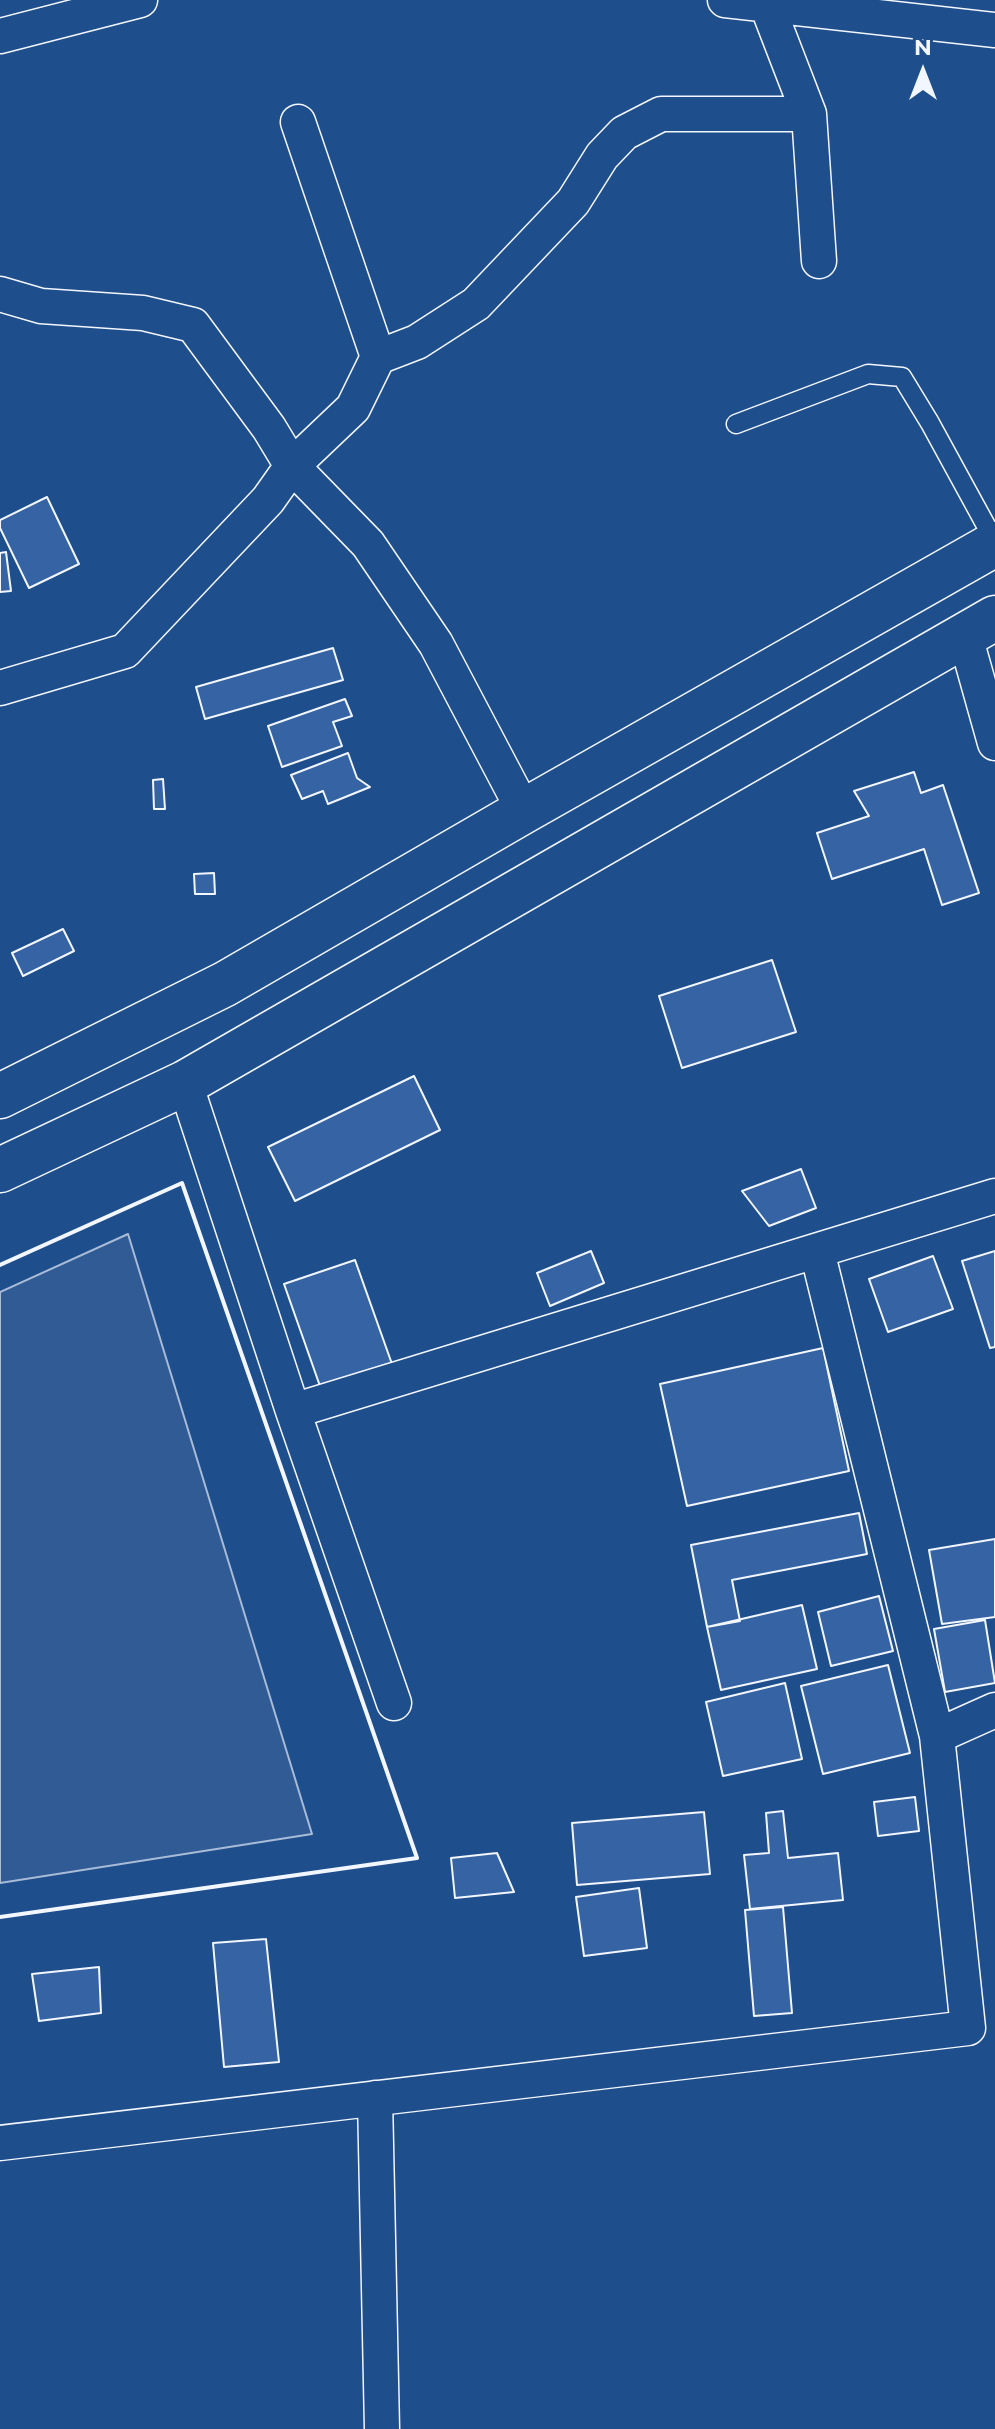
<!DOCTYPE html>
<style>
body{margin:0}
#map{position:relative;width:995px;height:2429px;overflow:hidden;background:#1f4e8c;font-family:Montserrat,sans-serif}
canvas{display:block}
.north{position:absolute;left:883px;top:32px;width:80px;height:80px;-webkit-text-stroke:6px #1f4e8c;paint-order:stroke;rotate:0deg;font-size:22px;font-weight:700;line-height:32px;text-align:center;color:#f2f6ff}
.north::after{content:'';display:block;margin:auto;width:28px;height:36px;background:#f2f6ff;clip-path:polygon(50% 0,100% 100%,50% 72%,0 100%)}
</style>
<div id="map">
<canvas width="995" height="2429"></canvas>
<div class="north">N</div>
</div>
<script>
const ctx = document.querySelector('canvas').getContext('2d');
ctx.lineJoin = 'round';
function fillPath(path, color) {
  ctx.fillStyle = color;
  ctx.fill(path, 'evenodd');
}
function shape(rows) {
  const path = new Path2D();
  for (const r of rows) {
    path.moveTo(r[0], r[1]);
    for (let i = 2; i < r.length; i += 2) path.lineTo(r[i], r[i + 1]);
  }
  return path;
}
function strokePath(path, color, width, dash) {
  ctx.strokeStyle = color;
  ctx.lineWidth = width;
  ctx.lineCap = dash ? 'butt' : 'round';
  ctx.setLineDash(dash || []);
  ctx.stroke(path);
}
const built = shape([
 [128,1234,312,1834,0,1883,0,1292,128,1234]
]);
fillPath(built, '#305b95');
strokePath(built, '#a8bbd7', 2);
const building = shape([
 [47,497,79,564,29,588,0,528,0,520,47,497],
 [6,552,11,591,0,592,0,553,6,552],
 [333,648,343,680,205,719,196,687,333,648],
 [345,699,352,716,333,722,342,746,282,767,268,726,345,699],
 [348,753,357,778,370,787,328,804,323,791,302,799,291,775,348,753],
 [914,772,921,793,943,785,979,893,942,905,924,849,832,879,817,833,869,816,854,791,914,772],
 [163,779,165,809,154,809,153,780,163,779],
 [214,873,215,894,195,894,194,874,214,873],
 [63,929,74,951,23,976,12,953,63,929],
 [772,960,796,1032,682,1068,659,996,772,960],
 [414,1076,440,1130,295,1201,268,1147,414,1076],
 [801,1169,816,1208,769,1226,742,1191,801,1169],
 [591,1251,604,1283,550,1306,537,1273,591,1251],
 [995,1251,995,1347,990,1348,962,1261,995,1251],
 [933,1256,953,1309,888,1332,869,1279,933,1256],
 [355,1260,392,1364,321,1389,284,1284,355,1260],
 [823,1348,849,1471,687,1506,660,1384,823,1348],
 [859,1513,867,1554,732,1580,740,1621,707,1627,691,1545,859,1513],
 [995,1539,995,1617,942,1624,929,1550,995,1539],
 [879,1596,893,1651,831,1666,818,1612,879,1596],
 [802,1605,817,1669,721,1690,707,1627,802,1605],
 [985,1620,995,1683,945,1692,934,1629,985,1620],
 [888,1665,910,1753,823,1774,801,1686,888,1665],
 [785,1683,802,1759,723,1776,706,1702,785,1683],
 [915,1797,919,1831,878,1836,874,1802,915,1797],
 [783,1811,788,1858,838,1853,843,1900,750,1909,744,1855,769,1853,766,1813,783,1811],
 [704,1812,710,1874,577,1885,572,1823,704,1812],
 [497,1853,514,1892,455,1898,451,1858,497,1853],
 [639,1888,647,1948,584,1956,576,1897,639,1888],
 [783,1907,792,2013,754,2016,745,1910,783,1907],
 [266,1939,279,2062,224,2067,213,1943,266,1939],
 [99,1967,101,2013,39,2021,32,1974,99,1967]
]);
fillPath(building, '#3563a3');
strokePath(building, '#f2f6ff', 2);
const service = shape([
 [736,424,868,374,902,377,930,423,995,542]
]);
const minor = shape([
 [725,0,995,30],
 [765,0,809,114,819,261],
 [0,36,140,0],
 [0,294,41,306,143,313,193,325,269,428,292,466,368,544,436,644,524,811],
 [378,357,417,342,476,304,573,202,602,156,624,133,661,114,809,114],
 [965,636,995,743],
 [0,688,125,651,268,500,292,466,353,408,378,357,298,122],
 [185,1083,293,1411,394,1703],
 [293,1411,995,1196],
 [937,1736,995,1710],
 [375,2098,382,2429],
 [0,2143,968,2028,937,1736,817,1251]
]);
const primary = shape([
 [0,1096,225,984,524,811,995,544],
 [0,1170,185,1083,995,618]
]);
strokePath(service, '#f2f6ff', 21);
strokePath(minor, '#f2f6ff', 37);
strokePath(primary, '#f2f6ff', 47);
strokePath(service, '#1f4e8c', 18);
strokePath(minor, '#1f4e8c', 34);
strokePath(primary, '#1f4e8c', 44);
strokePath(shape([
 [0,1265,182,1183,417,1858,0,1917]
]), '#f2f6ff', 4);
</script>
